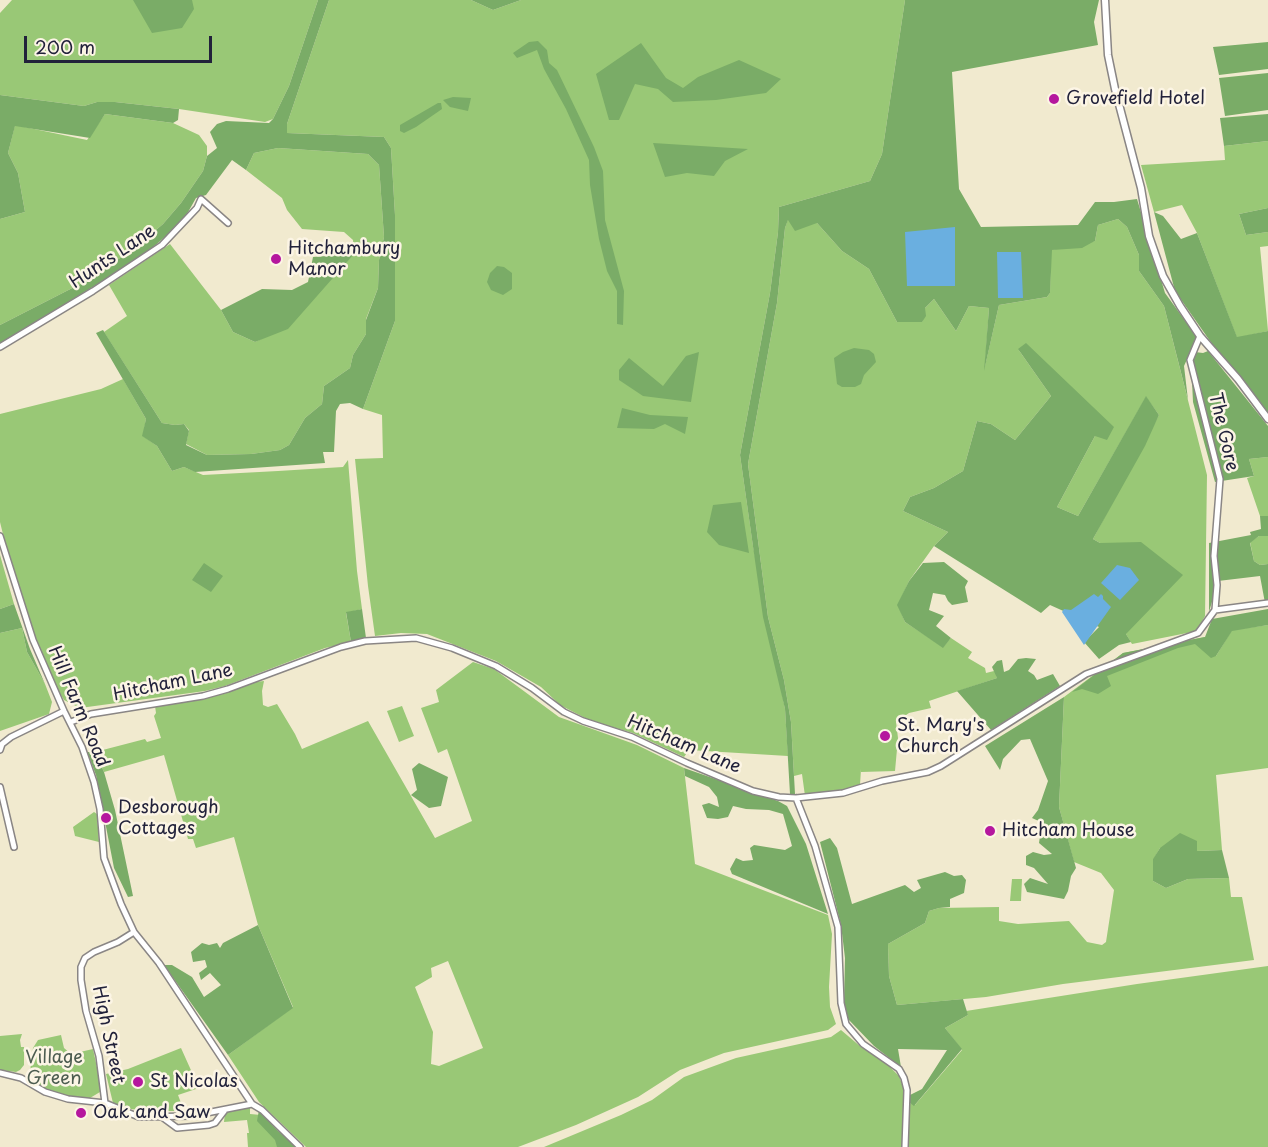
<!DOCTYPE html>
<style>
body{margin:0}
#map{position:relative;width:1268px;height:1147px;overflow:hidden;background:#f1eacf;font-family:"Playpen Sans",sans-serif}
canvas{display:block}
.scale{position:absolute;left:24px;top:36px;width:188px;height:27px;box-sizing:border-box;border:3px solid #22223b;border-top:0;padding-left:8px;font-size:18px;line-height:21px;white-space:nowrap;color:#22223b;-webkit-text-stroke:4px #fcf5e5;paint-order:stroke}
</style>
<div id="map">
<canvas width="1268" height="1147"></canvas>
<div class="scale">200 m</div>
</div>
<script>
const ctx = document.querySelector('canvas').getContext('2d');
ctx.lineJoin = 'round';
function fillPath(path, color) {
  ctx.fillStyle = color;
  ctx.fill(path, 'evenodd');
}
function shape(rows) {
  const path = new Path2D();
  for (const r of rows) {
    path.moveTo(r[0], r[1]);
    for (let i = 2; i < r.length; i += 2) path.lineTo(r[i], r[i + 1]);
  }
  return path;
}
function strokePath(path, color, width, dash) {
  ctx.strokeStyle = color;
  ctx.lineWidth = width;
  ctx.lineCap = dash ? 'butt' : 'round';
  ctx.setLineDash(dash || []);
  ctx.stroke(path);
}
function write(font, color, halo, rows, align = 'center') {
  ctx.font = font + ' "Playpen Sans",sans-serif';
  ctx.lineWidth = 5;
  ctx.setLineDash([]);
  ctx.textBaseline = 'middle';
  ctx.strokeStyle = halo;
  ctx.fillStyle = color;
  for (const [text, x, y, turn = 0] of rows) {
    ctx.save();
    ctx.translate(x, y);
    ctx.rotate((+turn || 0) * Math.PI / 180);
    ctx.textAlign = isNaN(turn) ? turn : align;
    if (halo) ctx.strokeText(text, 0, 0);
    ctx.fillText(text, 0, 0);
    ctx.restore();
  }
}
fillPath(shape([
 [12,0,318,0,289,86,273,119,265,122,179,109,115,102,97,102,84,106,0,95,0,13],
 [329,0,471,0,493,10,521,0,905,0,882,154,870,181,779,207,778,232,770,293,740,455,753,546,785,709,788,756,689,750,684,757,633,733,591,721,560,705,541,687,496,661,427,634,401,633,375,636,368,586,355,459,383,458,382,415,363,409,395,321,395,215,391,148,384,137,287,133,287,124],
 [105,114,173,123,199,135,207,146,207,156,203,171,181,203,163,224,136,247,88,280,0,325,0,219,25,212,18,173,8,153,15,125,87,140],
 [1268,141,1268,208,1239,214,1246,235,1268,232,1268,246,1260,247,1268,331,1237,338,1197,233,1182,205,1154,212,1141,165,1225,160,1224,146],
 [278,148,368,154,379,165,384,237,379,260,378,288,366,319,366,334,353,355,350,368,324,386,322,404,305,418,289,445,280,450,251,454,207,455,186,444,189,430,184,424,175,425,162,423,104,332,127,316,109,285,170,244,221,310,233,332,255,342,263,338,354,254,353,240,344,232,302,229,287,210,282,198,246,170,254,153],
 [788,219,817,223,842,251,869,269,897,322,922,322,925,308,934,299,956,331,969,306,989,308,985,366,999,305,1047,297,1050,293,1051,250,1095,241,1098,225,1118,219,1127,227,1139,255,1139,271,1164,306,1207,475,1205,616,1197,631,1132,644,1126,634,1141,543,1100,543,1093,539,1159,415,1146,397,1078,516,1057,507,1095,436,1018,349,1051,396,1015,440,991,424,977,421,963,471,934,488,910,497,903,511,948,532,934,546,909,581,898,605,905,622,943,647,951,638,972,652,968,658,985,668,986,673,994,671,996,673,997,678,929,701,931,708,909,713,896,722,898,738,895,771,861,772,861,769,860,785,842,791,805,796,802,774,794,776,791,722,784,680,768,617,748,464,777,303,785,228],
 [123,379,146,419,143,436,157,446,172,471,184,467,203,475,278,471,343,467,348,460,357,571,362,609,346,613,351,642,325,648,225,686,205,691,80,708,64,700,53,682,34,637,17,591,0,522,0,414,101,389],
 [1268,457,1268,516,1260,516,1247,478,1254,476,1249,459],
 [1259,536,1268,536,1268,564,1260,565,1254,561,1250,542],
 [0,555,14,604,0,609],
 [1268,625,1268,768,1216,775,1222,850,1197,851,1160,848,1153,860,1153,881,1166,888,1188,879,1229,878,1231,897,1242,897,1254,960,1063,984,986,997,897,1005,889,976,888,944,925,923,929,911,939,908,999,907,999,921,1018,924,1069,921,1087,942,1102,945,1106,942,1114,890,1101,873,1074,862,1059,807,1064,697,1123,653,1205,637,1216,656,1232,630],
 [22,628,27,652,45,684,52,702,49,714,0,731,0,633],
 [473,662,494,669,559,717,637,745,684,768,695,864,828,915,832,934,829,987,830,1007,836,1024,828,1030,724,1053,680,1070,638,1097,576,1125,518,1147,306,1147,259,1102,228,1055,293,1007,258,925,234,837,196,848,193,839,188,839,164,755,104,772,95,752,145,739,147,742,161,738,154,716,156,713,155,706,223,694,255,682,264,681,262,691,263,705,268,707,277,704,295,734,302,749,368,721,435,838,472,821,447,749,438,753,421,708,439,702,436,690],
 [448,961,483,1048,439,1066,431,1064,433,1032,415,987,432,977,431,968],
 [402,706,414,736,399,742,387,711],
 [94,812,97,814,99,842,75,836,73,827],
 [1012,879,1022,879,1021,901,1010,901],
 [1268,966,1268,1147,907,1147,910,1103,915,1105,962,1050,945,1028,968,1015,966,1011,1137,984],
 [841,1030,861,1047,886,1063,899,1076,903,1087,905,1112,902,1147,544,1147,621,1115,652,1100,684,1077,736,1058,831,1037],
 [22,1034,20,1040,21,1047,24,1047,24,1065,20,1070,16,1072,0,1070,0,1036],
 [61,1035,64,1048,71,1054,93,1049,101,1086,100,1092,90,1098,71,1097,54,1094,38,1086,30,1072,33,1048,38,1040],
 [181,1048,199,1088,178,1095,184,1111,146,1111,131,1109,113,1103,106,1074,128,1069],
 [246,1105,250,1107,250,1114,261,1115,295,1147,248,1147,247,1133,249,1133,247,1120,224,1122,225,1113,234,1106]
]), '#99c876');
fillPath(shape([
 [133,0,192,0,194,9,182,28,152,33],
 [318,0,329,0,287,124,287,133,384,137,391,148,395,215,395,321,363,409,350,403,340,404,336,411,334,452,323,452,325,463,195,472,184,467,172,471,157,446,142,436,146,419,96,333,103,330,162,423,175,425,184,424,189,431,186,445,207,455,251,454,280,450,289,445,305,418,322,404,324,386,350,368,353,355,366,334,366,320,378,288,379,260,384,237,379,165,368,154,278,148,254,153,246,170,232,160,206,195,196,198,183,221,143,256,0,344,0,325,88,280,136,247,163,224,181,203,203,171,207,156,217,148,210,132,217,124,226,121,269,123,273,119,289,86],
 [471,0,521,0,493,10],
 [905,0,1099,0,1094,22,1098,45,952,72,959,189,981,227,1078,225,1095,202,1114,202,1137,199,1165,293,1197,337,1184,366,1188,400,1164,306,1139,271,1139,255,1127,227,1118,219,1098,225,1095,241,1091,243,1082,248,1052,250,1050,293,1047,297,999,305,984,371,989,308,969,306,956,331,934,299,925,308,926,316,922,322,897,322,869,269,842,251,817,223,795,231,788,220,785,228,777,303,748,464,768,617,784,680,791,722,795,794,790,794,785,709,763,617,740,455,770,293,778,232,779,207,870,181,882,154],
 [538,41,547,50,549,63,557,70,594,147,603,171,605,220,624,291,623,325,617,324,617,291,607,271,599,239,590,185,589,160,566,109,544,69,537,50,517,58,513,53,529,42],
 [1268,42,1268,69,1219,75,1213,47],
 [641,43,666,78,683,88,698,77,739,60,781,79,766,93,716,100,673,102,658,89,635,84,619,120,609,120,596,74],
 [1268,73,1268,110,1225,116,1219,78],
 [0,95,84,106,97,102,115,102,179,109,178,120,173,123,105,114,90,138,15,126,8,153,18,173,25,212,0,219],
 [453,97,471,98,468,111,450,107,443,100],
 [438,103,441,103,442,109,416,127,404,133,400,131,400,125],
 [1268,114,1268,141,1224,146,1220,118],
 [653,143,748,149,725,161,714,176,687,173,665,177],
 [1268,208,1268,232,1246,235,1239,214],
 [1154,212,1163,216,1181,239,1197,233,1237,337,1268,331,1268,414,1224,361,1175,291],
 [354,254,288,329,255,342,233,332,221,310,262,289,292,290,308,282,313,257],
 [497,266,504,267,512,273,512,289,503,295,491,290,487,282,490,273],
 [1026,343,1114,427,1107,440,1095,436,1057,507,1078,516,1146,396,1159,415,1145,446,1093,539,1100,543,1141,542,1183,575,1126,634,1131,642,1119,645,1099,659,1084,642,1099,627,1050,605,1041,613,934,546,948,532,903,511,910,497,934,488,963,471,977,421,991,424,1015,440,1051,396,1018,349],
 [854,348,869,350,874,354,876,362,864,375,861,384,855,387,842,387,837,384,834,358,843,352],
 [1208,351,1268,426,1268,457,1249,459,1254,476,1215,482,1193,402,1191,361,1195,352,1203,353],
 [699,352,691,402,643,396,619,380,619,370,629,358,663,386,686,356],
 [622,408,650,415,688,417,685,434,665,424,654,429,617,428],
 [741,502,749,553,719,545,707,532,713,505],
 [1260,516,1268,516,1268,536,1259,536,1250,543,1254,561,1260,565,1268,564,1268,603,1265,603,1260,576,1218,581,1209,612,1209,543,1251,535,1250,532,1261,529],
 [944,562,968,581,965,587,968,602,952,605,948,601,945,595,933,593,929,610,944,616,936,626,951,638,943,648,905,622,897,605,909,581,923,563],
 [204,563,223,576,211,592,192,580],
 [14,604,30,649,45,684,27,652,22,628,0,633,0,609],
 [362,609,366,638,351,642,346,612],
 [1268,609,1268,625,1232,631,1216,656,1211,658,1195,644,1178,648,1107,676,1111,686,1098,694,1082,689,1072,692,1123,653,1205,637,1212,619],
 [1026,658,1036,659,1028,671,1034,675,1037,680,1053,674,1060,686,991,730,957,691,997,678,992,667,997,661,1002,660,1004,672,1009,670,1018,659],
 [1064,697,1059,807,1076,868,1071,876,1068,891,1064,899,1027,892,1024,884,1030,878,1048,884,1034,868,1026,865,1026,856,1033,852,1044,855,1052,854,1039,843,1040,836,1045,832,1043,823,1032,818,1038,810,1048,781,1030,739,1021,740,1003,759,1000,770,985,746],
 [87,752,95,752,104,772,115,810,133,896,128,897,114,868,96,775],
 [419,763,448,777,441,806,429,808,411,795,417,790,412,769],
 [684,768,778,801,787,806,806,844,828,914,732,874,730,869,736,858,743,861,753,860,750,848,754,845,785,850,792,846,783,814,769,810,746,809,733,806,728,817,718,819,707,818,702,805,709,803,719,807,717,797,709,787,685,776],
 [1180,833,1197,841,1197,851,1222,850,1229,878,1188,879,1166,888,1153,881,1153,859,1160,848],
 [830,838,837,848,852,904,905,885,914,892,921,888,917,880,945,872,954,876,962,875,966,880,964,893,950,899,950,907,939,908,929,911,925,923,888,944,889,976,897,1005,963,999,968,1015,945,1028,962,1049,914,1106,910,1103,910,1095,922,1089,947,1050,898,1049,901,1067,874,1046,848,1019,844,1002,845,958,841,925,820,842],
 [258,925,293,1008,228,1055,164,965,172,965,192,977,204,997,221,985,210,973,201,980,199,973,207,967,205,960,193,962,191,952,202,943,209,945,217,943,220,948,223,943],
 [259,1110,277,1130,296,1147,277,1147,275,1140,257,1121]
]), '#7aac67');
fillPath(shape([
 [955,227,955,286,907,286,905,232],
 [997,252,1021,252,1023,298,998,298],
 [1117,565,1130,568,1139,580,1120,600,1101,583],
 [1094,594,1098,597,1101,594,1103,596,1103,599,1111,607,1084,645,1062,612,1064,609,1071,610]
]), '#6aafe0');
const minor = shape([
 [1200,336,1190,360,1220,479,1214,556,1217,585,1215,610],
 [0,347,93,291,162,245,197,208,201,199,228,223],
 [0,536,33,640,64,711,82,747,94,782,100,809,104,858,121,904,134,932,159,963,252,1104,262,1110,300,1147],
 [71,722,91,714,203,696,228,689,341,647,365,641,416,638,452,648,496,666,532,688,564,712,583,721,632,737,687,763,753,791,779,797,796,798,843,793,882,781,928,772,941,766,1086,674,1198,633,1215,610,1268,603],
 [0,750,2,744,11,737,64,711],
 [0,787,14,847],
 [796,798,815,846,838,927,841,1003,846,1024,863,1044,899,1069,904,1078,907,1090,905,1147],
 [0,1073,21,1078,45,1092,68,1099,105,1103,139,1117,191,1116,252,1104],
 [105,1103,99,1056,86,1011,81,980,81,967,85,958,94,952,118,942,134,932],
 [162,1117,177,1128,209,1125,215,1123,225,1110]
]);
const tertiary = shape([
 [1105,0,1108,55,1115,89,1141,188,1149,236,1163,276,1180,306,1200,336,1238,379,1268,419]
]);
strokePath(minor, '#8a8685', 8);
strokePath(tertiary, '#8a8685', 9);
strokePath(minor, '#fff', 5);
strokePath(tertiary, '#fff', 6);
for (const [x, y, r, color] of [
 [1054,99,6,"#b5179e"],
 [276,259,6,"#b5179e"],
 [885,736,6,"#b5179e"],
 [106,818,6,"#b5179e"],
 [990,831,6,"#b5179e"],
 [138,1082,6,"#b5179e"],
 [81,1113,6,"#b5179e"]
]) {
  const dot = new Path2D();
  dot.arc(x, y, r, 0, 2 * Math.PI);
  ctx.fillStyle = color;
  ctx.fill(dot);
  strokePath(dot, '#fcf5e5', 2);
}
write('18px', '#22223b', '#fcf5e5', [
 ["Grovefield Hotel",1066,99],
 ["Hitchambury",288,249],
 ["Manor",288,270],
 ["St. Mary's",897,726],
 ["Church",897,747],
 ["Desborough",118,808],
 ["Cottages",118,829],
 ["Hitcham House",1002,831],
 ["St Nicolas",150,1082],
 ["Oak and Saw",93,1113]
], 'left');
write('18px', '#22223b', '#fcf5e5', [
 ["Hunts Lane",113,257,-34],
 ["The Gore",1223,432,77],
 ["Hitcham Lane",173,683,-12],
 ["Hill Farm Road",78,707,67],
 ["Hitcham Lane",684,745,23],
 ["High Street",108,1035,78]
]);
write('18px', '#4c5c50', '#fcf5e5', [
 ["Village",54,1058],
 ["Green",54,1079]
]);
</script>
